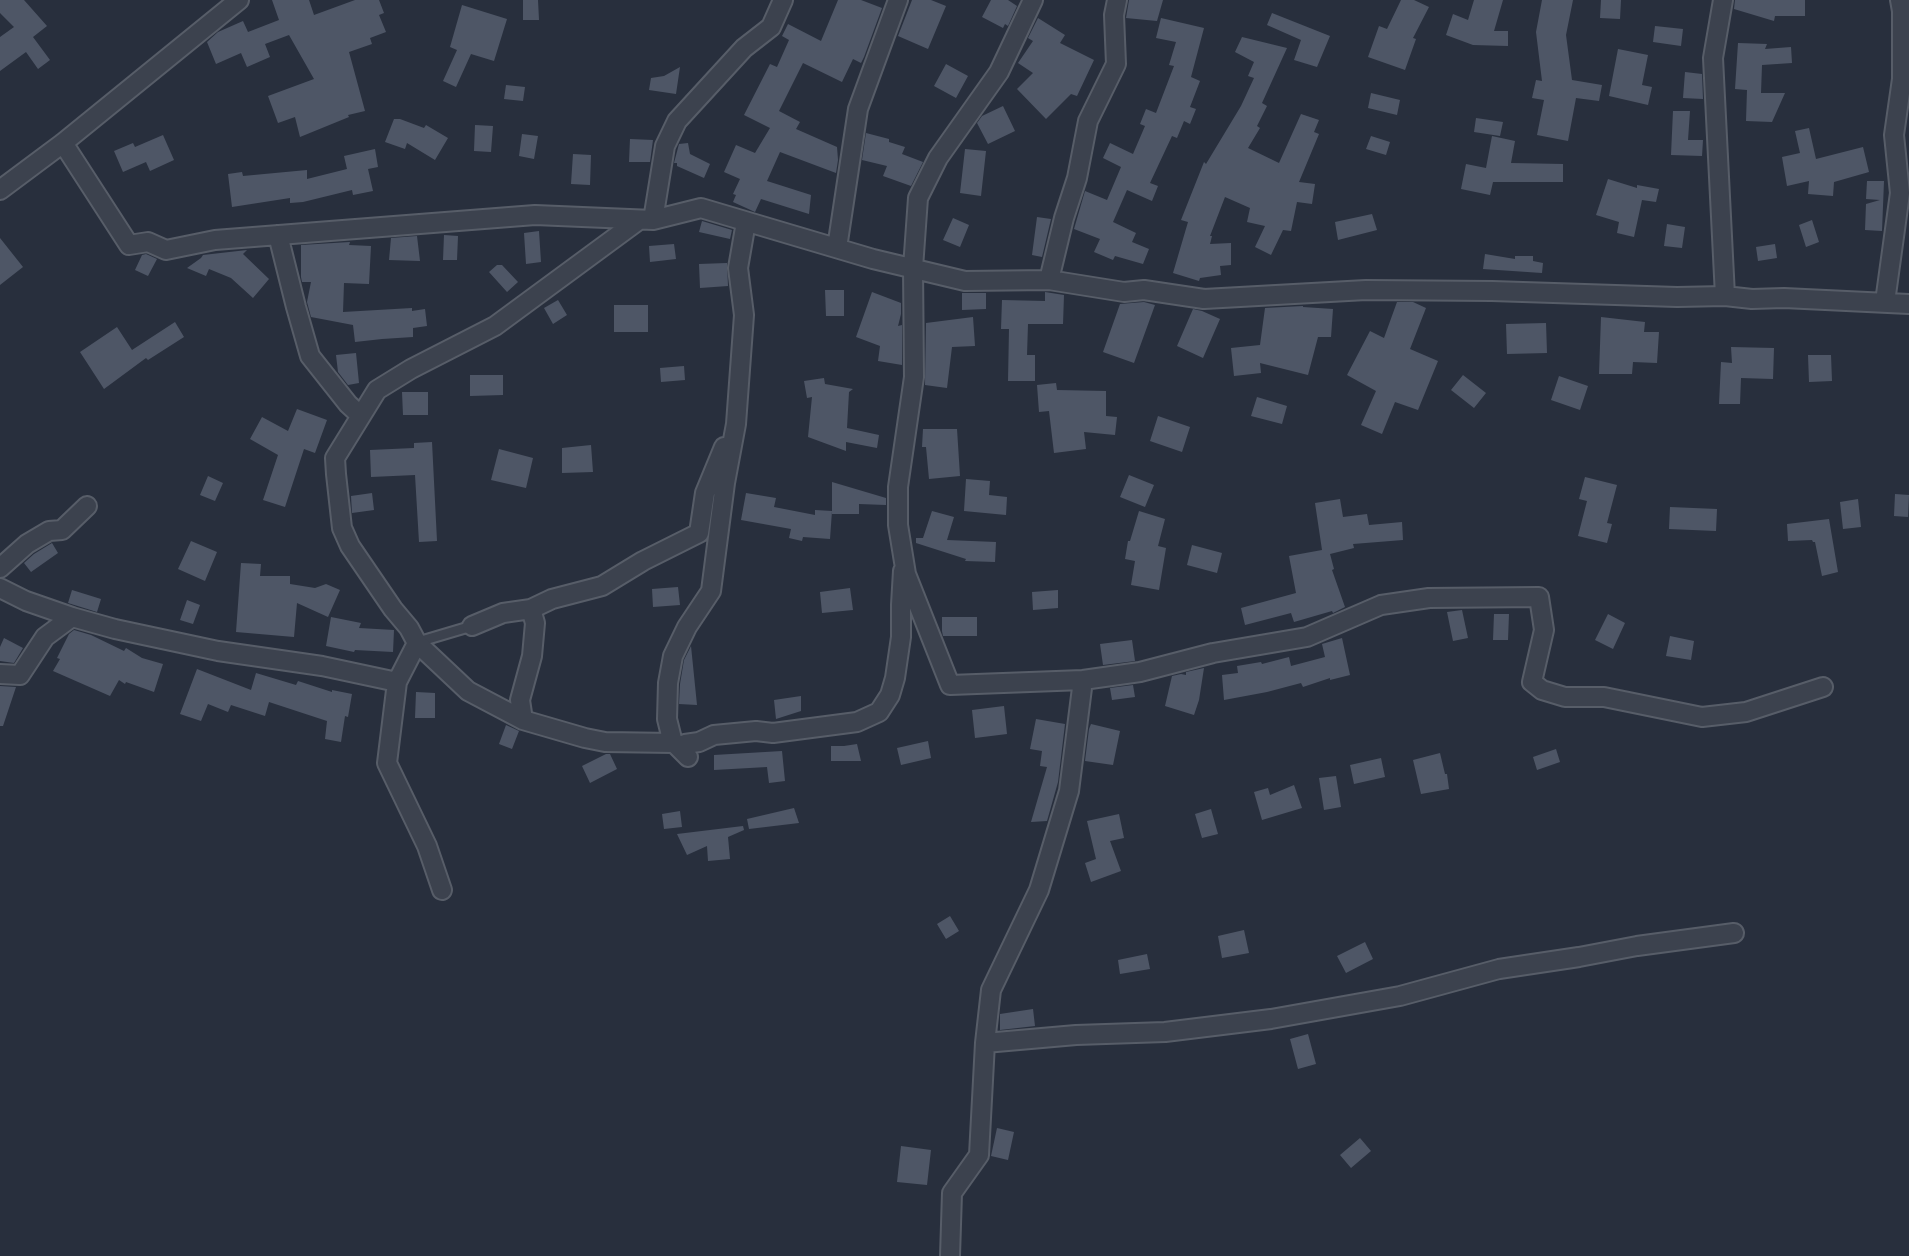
<!DOCTYPE html>
<style>
body{margin:0}
canvas{display:block;background:#282f3d}
</style>
<canvas width="1909" height="1256"></canvas>
<script>
const ctx = document.querySelector('canvas').getContext('2d');
ctx.lineJoin = 'round';
function fillPath(path, color) {
  ctx.fillStyle = color;
  ctx.fill(path, 'evenodd');
}
function shape(rows) {
  const path = new Path2D();
  for (const r of rows) {
    path.moveTo(r[0], r[1]);
    for (let i = 2; i < r.length; i += 2) path.lineTo(r[i], r[i + 1]);
  }
  return path;
}
function strokePath(path, color, width, dash) {
  ctx.strokeStyle = color;
  ctx.lineWidth = width;
  ctx.lineCap = dash ? 'butt' : 'round';
  ctx.setLineDash(dash || []);
  ctx.stroke(path);
}
fillPath(shape([
 [0,0,24,0,47,26,33,37,50,60,38,69,26,52,0,71,0,37,14,27,0,13],
 [272,0,309,0,314,15,355,0,379,0,384,13,379,15,386,32,370,38,372,44,349,52,365,111,348,115,349,117,300,137,295,117,278,123,268,96,314,79,289,35,265,44,270,57,247,67,241,53,216,64,207,42,218,32,243,21,248,32,279,20],
 [523,0,538,0,539,20,523,20],
 [838,0,861,0,882,8,864,57,861,63,853,59,842,82,803,63,779,111,800,122,796,129,837,147,838,160,836,173,780,152,767,181,811,195,809,214,761,199,755,212,733,202,736,195,733,194,740,179,724,172,736,145,755,153,770,128,744,115,770,64,777,67,789,40,782,36,788,24,821,41],
 [912,0,931,0,946,6,928,49,898,36],
 [991,0,1008,0,1017,6,1008,26,1005,24,1003,28,982,17],
 [1129,0,1163,0,1157,21,1126,18],
 [1401,0,1414,0,1429,7,1413,38,1416,39,1405,70,1368,57,1379,26,1387,29],
 [1474,0,1503,0,1494,31,1508,31,1508,46,1473,45,1446,35,1453,14,1468,20],
 [1542,0,1573,0,1566,35,1572,80,1602,85,1599,101,1576,98,1568,141,1537,135,1544,100,1532,98,1536,80,1542,81,1536,32],
 [1601,0,1621,0,1620,19,1600,18],
 [1735,0,1805,0,1805,16,1775,16,1774,21,1734,9],
 [462,5,507,19,494,61,471,54,456,87,443,81,457,50,450,47],
 [1272,13,1330,36,1317,67,1294,60,1301,40,1267,25],
 [1038,18,1065,35,1060,43,1094,60,1077,96,1071,94,1046,119,1017,89,1033,73,1018,63,1033,41,1028,38],
 [1161,18,1204,28,1191,77,1200,81,1190,107,1196,109,1190,124,1184,121,1177,138,1172,136,1150,183,1158,186,1152,201,1127,190,1113,222,1136,233,1132,242,1149,249,1143,264,1115,256,1113,260,1094,252,1100,239,1074,229,1085,191,1107,200,1121,167,1103,158,1110,143,1133,154,1145,126,1140,124,1146,109,1156,113,1174,66,1169,65,1176,42,1156,38],
 [1655,26,1683,29,1681,46,1653,42],
 [1242,37,1287,48,1262,103,1267,106,1257,126,1260,128,1248,148,1279,163,1301,114,1319,120,1314,132,1319,134,1299,182,1315,184,1312,204,1297,202,1291,231,1283,230,1271,255,1255,247,1265,226,1247,222,1250,208,1225,197,1210,236,1212,236,1210,244,1231,243,1231,265,1220,266,1221,275,1200,278,1199,281,1173,273,1188,222,1181,220,1204,162,1206,164,1241,106,1254,78,1248,76,1254,62,1235,52],
 [1738,43,1767,44,1765,49,1791,47,1792,63,1762,65,1761,93,1785,93,1772,122,1746,121,1747,90,1735,89],
 [1618,49,1648,55,1642,85,1652,87,1648,105,1609,96],
 [946,64,968,76,956,98,934,86],
 [680,67,676,94,649,90,651,78,664,76],
 [1685,72,1702,74,1703,99,1683,98],
 [506,85,525,87,523,101,504,99],
 [1371,93,1400,100,1397,115,1368,108],
 [1003,106,1015,131,988,144,977,123,982,116],
 [1673,111,1690,111,1688,140,1703,140,1702,156,1671,155],
 [1476,118,1503,122,1500,136,1474,132],
 [394,119,400,119,424,128,426,125,448,138,435,160,407,143,405,149,385,142],
 [475,125,493,126,491,152,474,151],
 [1809,128,1816,159,1863,147,1869,172,1834,182,1833,196,1808,194,1809,181,1787,186,1782,157,1800,153,1795,131],
 [866,133,889,139,889,142,905,147,902,154,923,162,911,186,883,176,887,166,862,160],
 [522,134,538,136,534,159,519,156],
 [163,135,174,160,150,171,146,162,123,172,114,151,133,143,135,147],
 [1371,136,1390,142,1386,155,1366,149],
 [1492,136,1515,141,1511,163,1563,164,1563,182,1493,182,1490,195,1461,189,1466,164,1486,168],
 [630,139,653,140,650,162,629,162],
 [688,143,690,154,710,164,704,178,677,166,677,163,674,163,679,144],
 [375,149,378,167,368,169,373,191,353,195,352,190,303,202,290,203,290,198,232,207,228,174,242,172,243,176,307,170,307,179,347,169,344,156],
 [965,149,986,151,981,196,960,193],
 [573,154,591,155,590,185,571,184],
 [1608,179,1637,188,1637,185,1659,189,1656,202,1642,200,1634,237,1617,233,1619,222,1596,215],
 [1867,181,1884,181,1882,231,1865,230,1866,204,1880,200,1866,199],
 [1372,214,1377,230,1338,240,1335,222],
 [1037,217,1051,219,1042,257,1032,255],
 [953,218,969,225,960,247,943,240],
 [1812,220,1819,242,1806,247,1799,225],
 [702,221,732,230,730,239,699,232],
 [1667,224,1685,227,1682,248,1664,246],
 [539,231,541,262,526,264,524,233],
 [444,235,458,236,457,260,443,260],
 [417,236,420,261,389,260,391,238],
 [0,238,23,267,0,285],
 [350,242,349,245,371,246,369,284,344,283,343,312,412,308,412,311,425,309,427,326,413,328,413,337,382,339,355,342,353,325,311,317,307,302,311,282,302,282,301,277,301,245],
 [674,244,676,259,650,262,649,246],
 [1775,244,1777,258,1758,261,1756,247],
 [247,250,243,254,269,279,253,298,231,278,209,269,206,276,187,268,201,258,203,255],
 [146,254,157,259,148,276,135,270,142,255],
 [1485,254,1515,259,1515,256,1533,256,1533,261,1543,263,1542,273,1483,269],
 [727,263,728,286,700,288,699,264],
 [497,265,502,265,518,282,507,292,489,272],
 [825,290,844,290,844,316,826,316],
 [872,292,901,303,901,314,898,326,902,325,902,365,878,361,880,346,856,337],
 [1045,292,1064,295,1063,324,1028,324,1027,355,1035,355,1035,381,1008,381,1009,329,1001,329,1002,300,1045,301],
 [962,293,986,293,986,309,962,310],
 [558,300,567,315,553,324,544,308],
 [1144,302,1155,305,1134,363,1103,352,1120,304],
 [1397,302,1413,302,1426,308,1410,349,1438,361,1418,410,1395,402,1382,434,1361,425,1376,391,1347,375,1370,331,1384,338],
 [614,305,648,305,648,332,614,332],
 [1303,306,1303,307,1333,309,1331,337,1318,337,1308,375,1260,363,1261,373,1234,376,1231,348,1260,345,1265,308],
 [1193,309,1202,311,1220,319,1203,358,1177,346],
 [973,317,975,346,952,347,947,388,925,385,926,323],
 [1601,317,1645,322,1644,332,1659,332,1657,363,1633,362,1632,374,1599,374],
 [175,322,184,337,148,360,146,358,104,389,80,352,117,327,132,350],
 [1546,323,1547,353,1507,354,1506,324],
 [1731,347,1774,348,1773,379,1741,378,1740,404,1719,404,1721,362,1732,363],
 [356,353,359,383,348,385,338,372,336,355],
 [1808,355,1831,355,1832,381,1809,382],
 [684,366,685,380,661,382,660,368],
 [470,375,503,375,503,395,470,396],
 [1463,375,1486,393,1474,408,1451,390],
 [1559,376,1588,386,1580,410,1551,400],
 [824,378,825,384,853,389,849,392,847,428,879,435,877,448,846,442,846,451,808,437,812,397,807,398,804,381],
 [1056,383,1057,390,1106,391,1106,416,1117,417,1115,435,1084,432,1086,449,1054,453,1049,411,1039,412,1037,385],
 [402,392,428,392,428,415,403,415],
 [1257,397,1287,406,1282,424,1251,416],
 [297,409,327,420,315,453,304,449,285,507,263,500,278,455,250,439,262,417,288,431],
 [1158,416,1190,427,1182,452,1150,441],
 [923,429,957,429,960,476,929,479,926,447,922,447],
 [432,442,437,541,419,542,415,475,371,477,370,450,414,448,414,443],
 [591,445,593,472,562,473,562,448],
 [499,449,533,458,526,488,491,480],
 [1129,475,1154,485,1145,507,1120,497],
 [208,476,223,483,215,501,200,495],
 [1585,477,1617,485,1607,523,1612,524,1607,543,1578,536,1587,501,1579,499],
 [966,479,990,481,989,495,1007,497,1006,515,964,511],
 [832,482,886,498,886,505,859,504,859,514,832,514],
 [372,493,374,510,352,513,351,496],
 [746,493,776,498,774,507,815,515,815,510,832,511,830,539,803,537,802,541,789,538,791,529,741,520],
 [1895,494,1909,495,1908,517,1894,516],
 [1340,499,1343,517,1367,514,1369,525,1402,522,1403,540,1353,544,1354,548,1330,554,1334,569,1332,570,1345,607,1333,613,1332,611,1294,622,1291,613,1245,625,1241,608,1296,593,1289,556,1322,550,1315,503],
 [1858,499,1861,527,1843,529,1840,502],
 [1670,507,1717,509,1716,531,1669,529],
 [932,511,954,517,947,540,996,542,995,562,965,561,966,559,916,543,916,538,923,538],
 [1139,511,1165,519,1158,546,1166,548,1159,590,1131,585,1135,561,1125,559,1128,541,1130,541],
 [1829,519,1838,572,1822,576,1815,542,1813,542,1812,540,1788,541,1787,524],
 [191,541,217,552,205,581,178,569],
 [52,543,58,553,31,572,24,563,34,554],
 [1192,545,1222,553,1217,573,1187,565],
 [241,563,261,564,260,576,290,576,290,584,315,588,326,584,340,590,328,617,297,603,294,637,236,632],
 [678,587,680,605,653,607,652,589],
 [850,588,853,610,822,613,820,592],
 [72,590,101,599,97,612,68,603],
 [1058,590,1058,608,1033,610,1032,592],
 [187,600,200,605,193,624,180,620],
 [1462,610,1468,638,1453,641,1447,612],
 [1494,614,1509,614,1508,640,1493,640],
 [1608,614,1625,623,1613,649,1595,640],
 [331,617,361,623,359,628,394,630,393,652,355,650,354,652,326,646],
 [942,617,977,617,977,636,943,636,942,631],
 [74,630,91,635,124,651,126,648,142,658,163,664,154,692,126,682,125,684,119,680,110,696,53,671,60,659,57,658,69,634],
 [1670,636,1694,641,1691,660,1666,656],
 [4,638,23,648,14,663,0,661,0,647],
 [1342,638,1350,675,1330,680,1330,678,1303,687,1301,683,1267,692,1224,700,1222,675,1238,673,1237,666,1261,662,1262,664,1289,657,1291,666,1325,657,1322,644],
 [1132,640,1135,661,1103,665,1100,644],
 [691,646,697,705,679,704,680,684,684,660],
 [1204,668,1199,700,1194,715,1165,706,1172,676,1181,674,1186,675,1186,672],
 [197,669,251,690,256,673,296,685,298,681,332,692,332,690,352,694,348,717,345,716,341,742,325,739,327,721,269,702,265,716,231,705,228,712,208,704,201,721,180,714],
 [1133,685,1135,697,1112,700,1110,688],
 [0,686,16,687,3,726,0,726],
 [416,692,435,693,435,718,415,718],
 [801,696,801,711,776,719,774,700],
 [1004,706,1007,734,975,738,972,710],
 [1036,719,1065,724,1058,782,1047,821,1031,822,1047,767,1040,766,1042,751,1030,749],
 [1091,724,1120,731,1113,765,1085,761,1089,729],
 [506,725,519,731,512,749,499,744],
 [928,741,931,758,901,765,897,748],
 [857,744,861,761,831,761,831,746,844,746],
 [1556,749,1560,762,1537,770,1533,757],
 [782,751,785,781,769,783,767,767,714,770,714,755],
 [1440,753,1445,774,1447,774,1449,789,1421,794,1413,760],
 [606,754,610,754,617,769,590,783,582,766],
 [1381,758,1385,777,1354,784,1350,765],
 [1336,776,1341,807,1324,810,1319,778],
 [1294,785,1302,808,1262,820,1254,792,1268,788,1270,795],
 [794,808,799,823,749,829,747,819],
 [1211,809,1218,834,1202,838,1195,814],
 [680,811,682,827,664,829,662,814],
 [1119,814,1124,838,1110,841,1121,871,1091,882,1085,863,1096,859,1087,821],
 [743,826,744,830,728,837,730,859,708,861,707,846,687,855,677,834],
 [950,916,959,931,946,939,937,924],
 [1244,930,1249,953,1222,958,1218,936],
 [1365,942,1373,959,1346,973,1337,956],
 [1147,954,1150,969,1120,974,1118,960],
 [1033,1009,1035,1026,1000,1030,1000,1014],
 [1308,1034,1316,1064,1298,1069,1290,1039],
 [997,1128,1014,1132,1008,1160,991,1156],
 [1360,1138,1371,1151,1351,1168,1340,1155],
 [901,1146,931,1150,927,1185,897,1182]
]), '#4e5666');
const service = shape([
 [418,642,472,626]
]);
const minor = shape([
 [1033,0,999,72,938,158,918,198,913,268,914,377,898,487,898,525,906,574,950,685,1083,680,1140,672,1213,653,1307,637,1381,605,1429,598,1539,597,1544,630,1532,682,1542,690,1565,697,1604,697,1702,717,1746,712,1823,687],
 [1723,0,1713,58,1725,296],
 [63,143,129,245,148,242,166,250,215,240,535,215,653,220,701,208,873,259,965,281,1049,280,1124,292,1144,290,1204,299,1366,290,1492,291,1677,297,1725,296,1752,299,1784,298,1909,304],
 [0,190,63,143,239,0],
 [639,220,495,326,411,369,377,390,335,458,336,474,342,528,350,546,393,609,409,628,417,643,468,691,523,720,585,738,605,742,674,743],
 [653,220,665,146,677,121,744,48,771,27,783,0],
 [278,235,296,307,310,356,348,404,361,416],
 [837,248,858,109,898,0],
 [1049,280,1064,218,1077,178,1088,121,1116,64,1114,15,1117,0],
 [1885,302,1900,193,1894,135,1902,79,1902,11,1900,0],
 [0,568,27,544,49,531,62,530,87,506],
 [0,588,26,601,72,617,115,629,218,651,322,666,397,682],
 [472,626,503,613,531,609,552,599,602,586,643,561,699,533,705,493,724,447],
 [417,643,397,682,387,763,427,846,442,890],
 [0,674,20,675,45,637,72,617],
 [523,720,520,700,532,656,535,623,531,609],
 [685,744,699,742,714,735,756,731,773,733,857,722,879,712,890,695,895,678,901,637,901,605,903,571],
 [688,757,674,743,672,739,667,719,668,683,673,656,687,627,711,591,725,483,736,424,744,315,738,268,746,222],
 [985,1043,1076,1035,1165,1032,1271,1019,1400,996,1499,969,1579,957,1637,946,1734,933],
 [950,1256,952,1193,979,1155,985,1043,991,990,1039,890,1069,791,1083,680]
]);
strokePath(service, '#575d68', 13);
strokePath(minor, '#575d68', 22);
strokePath(service, '#3c424e', 9);
strokePath(minor, '#3c424e', 18);
</script>
